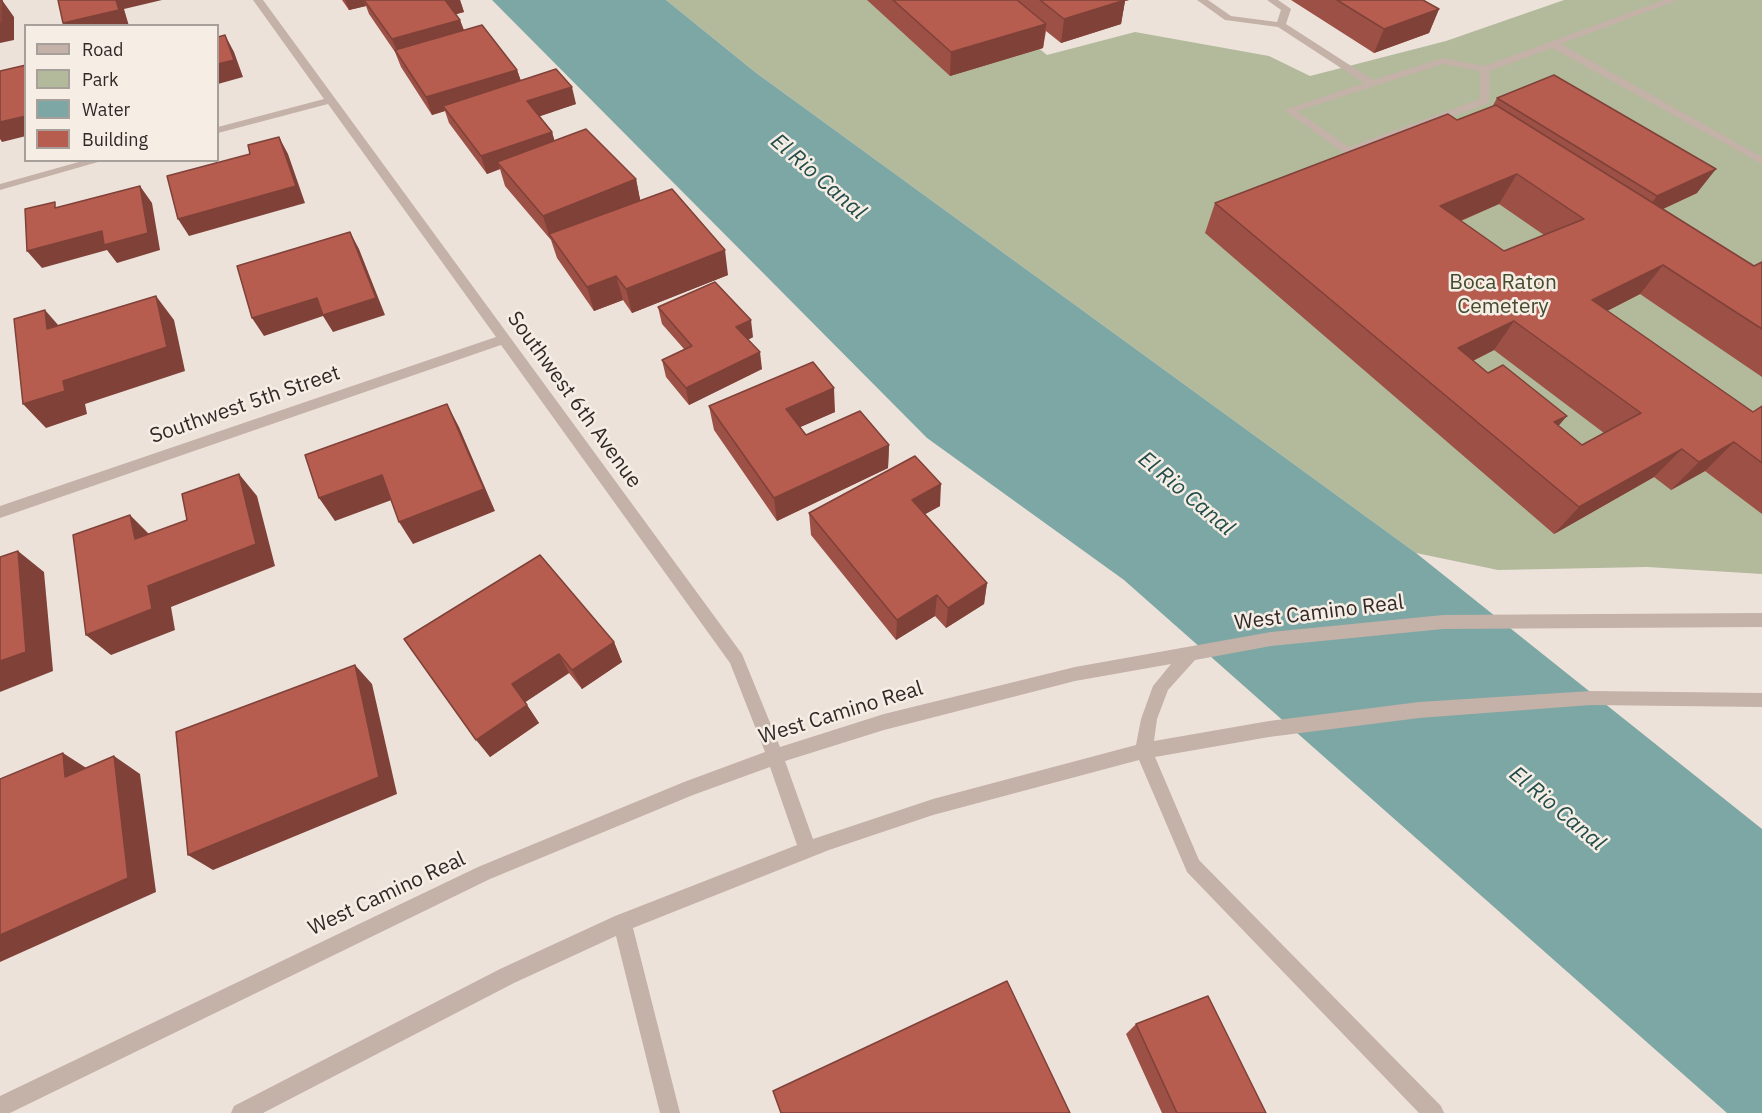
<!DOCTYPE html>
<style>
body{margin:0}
#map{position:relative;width:1762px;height:1113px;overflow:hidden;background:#ede2da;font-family:"IBM Plex Sans",sans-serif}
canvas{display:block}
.legend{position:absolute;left:24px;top:24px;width:195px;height:138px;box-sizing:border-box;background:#f6ede5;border:2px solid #a79f99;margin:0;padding:8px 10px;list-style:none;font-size:18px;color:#312927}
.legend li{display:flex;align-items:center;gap:12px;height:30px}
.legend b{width:30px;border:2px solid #a79f99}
</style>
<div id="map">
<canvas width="1762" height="1113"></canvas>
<ul class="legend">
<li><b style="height:8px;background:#c4b1a8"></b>Road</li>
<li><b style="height:16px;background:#b3ba9c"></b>Park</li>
<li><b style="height:16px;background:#7da7a4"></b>Water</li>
<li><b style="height:16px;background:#b65d50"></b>Building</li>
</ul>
</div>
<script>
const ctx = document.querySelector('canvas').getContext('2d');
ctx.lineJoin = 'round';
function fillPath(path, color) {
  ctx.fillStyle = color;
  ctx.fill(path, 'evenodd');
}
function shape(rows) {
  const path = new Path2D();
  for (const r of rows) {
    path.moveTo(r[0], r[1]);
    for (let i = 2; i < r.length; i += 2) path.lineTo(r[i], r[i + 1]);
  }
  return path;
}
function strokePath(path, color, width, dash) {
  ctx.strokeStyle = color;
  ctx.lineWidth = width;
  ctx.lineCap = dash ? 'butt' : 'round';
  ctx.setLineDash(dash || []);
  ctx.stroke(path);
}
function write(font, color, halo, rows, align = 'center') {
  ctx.font = font + ' "IBM Plex Sans",sans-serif';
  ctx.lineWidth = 5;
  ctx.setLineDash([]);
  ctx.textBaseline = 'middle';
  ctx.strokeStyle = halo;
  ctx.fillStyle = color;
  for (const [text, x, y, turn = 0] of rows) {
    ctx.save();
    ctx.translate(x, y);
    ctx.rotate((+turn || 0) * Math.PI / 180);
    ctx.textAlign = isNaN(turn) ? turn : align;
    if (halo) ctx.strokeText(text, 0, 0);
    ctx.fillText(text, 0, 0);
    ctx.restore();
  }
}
fillPath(shape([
 [666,0,980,0,1047,55,1135,32,1269,56,1310,76,1446,41,1564,0,1762,0,1762,574,1647,567,1498,570,1416,553,755,72]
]), '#b3ba9c');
fillPath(shape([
 [492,0,666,0,755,72,1416,553,1762,829,1762,1113,1727,1113,1124,580,927,438]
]), '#7da7a4');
fillPath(shape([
 [253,0,263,0,742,654,780,747,884,714,1075,667,1271,632,1443,615,1762,613,1762,627,1443,629,1271,646,1195,660,1168,690,1157,719,1154,741,1269,721,1419,702,1591,691,1762,693,1762,707,1591,705,1419,718,1269,737,1155,757,1199,860,1441,1106,1444,1113,1419,1113,1187,872,1139,760,933,815,829,850,633,928,680,1113,660,1113,616,936,514,983,263,1113,231,1113,234,1106,500,969,615,916,797,845,770,767,693,795,490,879,10,1113,0,1113,0,1096,478,867,684,782,765,752,730,663,501,345,0,518,0,506,496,337,328,104,218,133,218,127,324,99,253,0],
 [1171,664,1153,686,1141,719,1136,745,933,799,813,839,785,761,884,730,1075,681,1171,664],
 [1197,0,1208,0,1231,16,1277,22,1281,10,1267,0,1278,0,1291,9,1286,24,1373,80,1443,58,1484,66,1664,0,1678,0,1561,44,1762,157,1762,164,1552,48,1490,71,1489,103,1352,153,1344,153,1284,110,1364,83,1278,27,1225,20,1197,0],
 [1443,64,1480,71,1480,99,1349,147,1297,111,1443,64],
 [86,160,105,160,0,190,0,184,86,160]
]), '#c4b1a8');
fillPath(shape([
 [342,0,460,0,464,12,456,14,460,20,464,30,517,70,521,81,576,104,539,116,552,132,554,140,636,179,640,200,728,275,632,313,623,300,594,311,557,258,551,240,505,186,500,169,487,174,449,123,445,111,432,115,401,67,395,52,369,14,366,6,349,10],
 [867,0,1129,0,1125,1,1121,24,1061,43,1046,31,1043,48,950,76],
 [1291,0,1423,0,1439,9,1429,33,1374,53],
 [1497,98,1697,193,1663,209,1754,266,1762,262,1762,377,1640,294,1607,311,1753,412,1762,406,1762,514,1705,471,1671,490,1654,477,1554,534,1205,233,1215,203,1457,120,1492,107],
 [1499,204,1544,235,1504,251,1461,221],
 [1494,350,1604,433,1582,445,1488,373,1473,361],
 [658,307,753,337,748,340,762,369,689,405,666,377,662,360,684,349,662,324],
 [709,406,835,412,800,427,806,435,889,445,888,468,777,521,714,430],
 [940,506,925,514,987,583,984,604,946,628,935,616,896,640,811,535,809,513],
 [404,639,614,642,622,662,582,689,569,673,525,702,539,723,490,757],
 [1136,1024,1266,1113,1162,1113,1126,1034]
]), '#9d5045');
fillPath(shape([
 [2,0,14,17,14,40,0,43,0,24],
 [116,0,162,0,124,9,129,26,64,26,63,23],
 [345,0,363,0,366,6,349,10],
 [445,0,460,0,464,12,450,16],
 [1120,0,1129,0,1125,1,1121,24,1061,43,1064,19],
 [1439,9,1429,33,1374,53,1384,29],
 [460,20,466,37,399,56,392,39],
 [1046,24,1043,48,950,76,951,52],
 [225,35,234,52,243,77,218,84,218,64],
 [517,70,523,87,443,106,445,111,432,115,426,97],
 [572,87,576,104,532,119,527,101],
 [26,116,26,136,2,142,0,139,0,122],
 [552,132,557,149,497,162,500,169,487,174,481,156],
 [279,137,288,154,305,203,189,236,178,219],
 [1716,169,1697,193,1639,220,1657,196],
 [1517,174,1499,204,1424,236,1440,206],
 [636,179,641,204,549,235,543,216],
 [140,186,152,203,160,250,117,263,107,250,42,268,27,251],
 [350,232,359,249,385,315,333,332,323,316,264,336,252,318],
 [725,250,728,275,632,313,626,289],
 [1663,265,1640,294,1570,330,1592,300],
 [616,276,623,300,594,311,587,287],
 [156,296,174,320,185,371,85,404,87,414,46,428,23,404],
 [45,310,66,334,47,329],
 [751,320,753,337,739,344,736,327],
 [1514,321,1494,350,1440,377,1458,348],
 [760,352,762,369,689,405,686,388],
 [834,388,835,412,789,432,786,409],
 [447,404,459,427,495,511,413,544,399,522],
 [1567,416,1543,444,1554,422],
 [1734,442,1705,471,1671,490,1699,462],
 [889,445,888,468,777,521,774,498],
 [1682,449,1654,477,1554,534,1579,507],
 [239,474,257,496,275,566,171,607,175,630,111,655,86,635,148,586],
 [382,475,397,498,335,521,319,498],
 [941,484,940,506,911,522,912,500],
 [130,515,152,537,135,539],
 [18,551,44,572,53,671,0,692,0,661],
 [987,583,984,604,946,628,948,608],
 [937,595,935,616,896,640,897,620],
 [614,642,622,662,582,689,572,670],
 [559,654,569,673,524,703,512,684],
 [355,665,372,684,397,794,213,870,188,855],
 [527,705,539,723,490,757,476,740],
 [63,753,91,771,65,777],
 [114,756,140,774,156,892,0,962,0,935]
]), '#7f4138');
const building = shape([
 [2,0,2,23,0,24,0,1,2,0],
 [58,0,116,0,119,10,63,23,58,0],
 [364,0,445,0,460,20,392,39,364,0],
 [893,0,1017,0,1046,24,951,52,893,0],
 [1040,0,1125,0,1064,19,1040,0],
 [1337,0,1423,0,1439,9,1384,29,1337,0],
 [482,25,517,70,426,97,395,50,482,25],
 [225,35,234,60,218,64,218,37,225,35],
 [26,65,26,116,0,122,0,71,26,65],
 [556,69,572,87,527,101,552,132,481,156,443,106,556,69],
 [1554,75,1716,169,1657,196,1497,98,1554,75],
 [1496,105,1754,266,1762,262,1762,329,1663,265,1592,300,1753,412,1762,406,1762,463,1734,442,1699,462,1682,449,1579,507,1215,203,1448,114,1457,120,1496,105],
 [1517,174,1584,219,1504,251,1440,206,1517,174],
 [1514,321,1641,413,1582,445,1554,422,1567,416,1503,365,1488,373,1458,348,1514,321],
 [586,129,636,179,543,216,497,162,586,129],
 [279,137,296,186,178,219,167,176,250,154,248,145,279,137],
 [140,186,148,233,104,245,102,231,27,251,25,209,55,202,55,208,140,186],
 [672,189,725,250,626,289,616,276,587,287,549,234,672,189],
 [350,232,376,298,323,315,317,298,252,318,237,266,350,232],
 [715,282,751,320,736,327,760,352,686,388,662,360,692,346,658,307,715,282],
 [156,296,167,347,63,381,65,391,23,404,14,319,45,310,47,329,156,296],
 [813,362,834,388,786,409,806,435,860,411,889,445,774,498,709,406,813,362],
 [447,404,484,489,399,522,382,475,319,498,305,455,447,404],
 [915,456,941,484,912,500,987,583,948,608,937,595,897,620,809,513,915,456],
 [239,474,256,544,148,586,152,609,86,635,73,535,130,515,135,539,187,520,182,494,239,474],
 [18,551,26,652,0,661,0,557,18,551],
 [540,555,614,642,572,670,559,654,512,684,527,705,476,740,404,639,540,555],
 [355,665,379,777,188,855,176,732,355,665],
 [63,753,65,777,114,756,128,878,0,935,0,779,63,753],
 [1007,981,1070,1113,781,1113,773,1091,1007,981],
 [1208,996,1266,1113,1177,1113,1136,1024,1208,996]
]);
fillPath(building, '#b65d50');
strokePath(building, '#7f4138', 1.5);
write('21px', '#454c2e', '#f6ede5', [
 ["Boca Raton",1503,283],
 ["Cemetery",1503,307]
]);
write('21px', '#312927', '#f6ede5', [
 ["Southwest 6th Avenue",574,400,54],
 ["Southwest 5th Street",245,405,-19],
 ["West Camino Real",1319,613,-7],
 ["West Camino Real",841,713,-17],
 ["West Camino Real",387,894,-25]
]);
write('italic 22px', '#224d4b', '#f6ede5', [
 ["El Rio Canal",818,177,41],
 ["El Rio Canal",1186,494,40],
 ["El Rio Canal",1557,809,40]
]);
</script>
